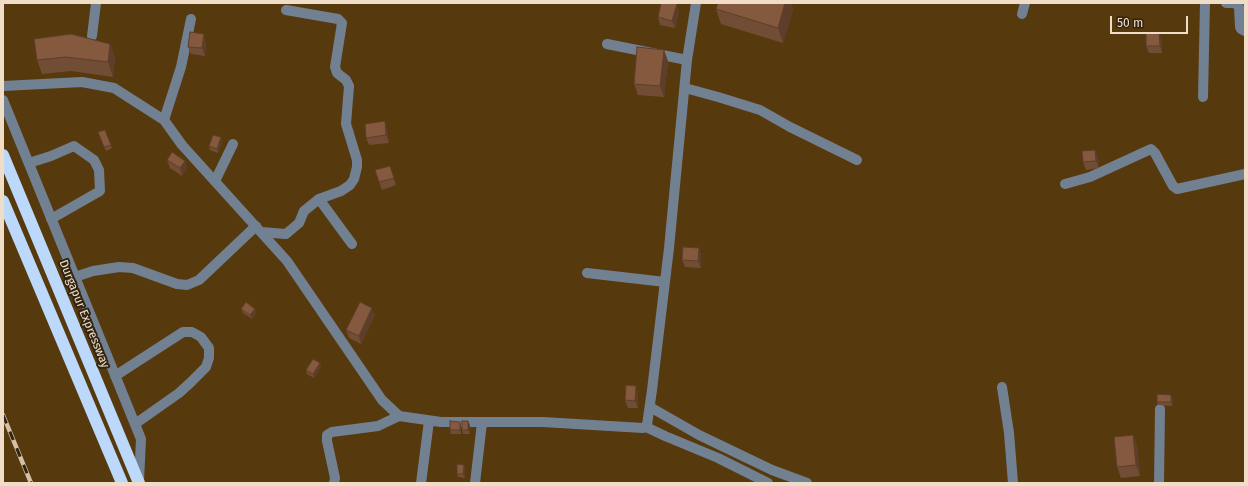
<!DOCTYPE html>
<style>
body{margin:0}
#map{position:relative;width:1248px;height:486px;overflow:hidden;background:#57390e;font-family:"Fira Sans",sans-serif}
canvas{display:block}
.frame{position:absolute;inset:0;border:4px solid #efddc7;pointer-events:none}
.scale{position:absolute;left:1110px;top:16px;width:78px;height:18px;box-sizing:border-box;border:2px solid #efddc7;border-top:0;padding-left:5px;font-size:12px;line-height:14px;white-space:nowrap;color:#efddc7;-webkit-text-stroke:3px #322413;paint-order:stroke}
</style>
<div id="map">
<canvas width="1248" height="486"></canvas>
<div class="frame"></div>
<div class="scale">50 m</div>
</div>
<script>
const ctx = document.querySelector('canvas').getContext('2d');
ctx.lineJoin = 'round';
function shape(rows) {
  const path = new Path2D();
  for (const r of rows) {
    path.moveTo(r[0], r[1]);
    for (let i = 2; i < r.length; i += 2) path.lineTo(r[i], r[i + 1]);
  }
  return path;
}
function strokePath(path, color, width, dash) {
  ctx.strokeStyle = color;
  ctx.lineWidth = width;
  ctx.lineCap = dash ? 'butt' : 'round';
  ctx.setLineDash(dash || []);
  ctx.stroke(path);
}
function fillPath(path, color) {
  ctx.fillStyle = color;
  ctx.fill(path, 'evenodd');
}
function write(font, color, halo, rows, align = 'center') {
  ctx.font = font + ' "Fira Sans",sans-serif';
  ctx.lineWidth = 4;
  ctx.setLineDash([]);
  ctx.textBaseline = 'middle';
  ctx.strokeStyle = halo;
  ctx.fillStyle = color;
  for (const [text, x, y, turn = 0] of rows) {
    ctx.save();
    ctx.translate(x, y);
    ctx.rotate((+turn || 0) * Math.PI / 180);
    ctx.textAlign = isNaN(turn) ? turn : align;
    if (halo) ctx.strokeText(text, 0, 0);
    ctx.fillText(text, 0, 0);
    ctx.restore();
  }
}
strokePath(shape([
 [1226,3,1235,3,1239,7,1240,27,1241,29,1245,31],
 [1022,14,1025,3],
 [92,36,96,3],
 [607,44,687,60],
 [3,86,82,82,114,88,164,120,182,145,287,261,382,400,399,416,441,422,543,422,643,428,647,425,652,390,669,248,687,60,696,3],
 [685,88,718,97,760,110,790,127,857,160],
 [1203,97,1205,3],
 [3,100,141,439,139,481],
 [164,120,181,67,191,19],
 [29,163,51,156,74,146,94,160,99,170,100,191,51,219],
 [215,181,233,144],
 [1065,184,1090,177,1151,149,1155,153,1173,186,1177,189,1245,174],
 [319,199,352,244],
 [261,232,286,234,299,223,304,211,319,199,341,191,350,185,354,179,357,167,357,160,346,124,349,86,346,80,337,73,335,67,342,23,338,19,286,10],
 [587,273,665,282],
 [75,277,93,271,119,267,133,268,177,284,187,285,199,280,256,226],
 [115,376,183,332,192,332,201,337,209,348,209,358,206,367,190,383,179,393,135,424],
 [1002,387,1009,433,1013,483],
 [650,407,699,435,772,470,807,483],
 [646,427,665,436,718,458,768,483],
 [334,483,335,478,327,441,327,435,332,432,378,426,399,416],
 [421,483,429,421],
 [475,483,482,423],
 [1159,483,1160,409]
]), '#728192', 10);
strokePath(shape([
 [3,155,139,483],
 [3,201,122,483]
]), '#bcd9fb', 12);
const rail = shape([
 [3,415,31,483]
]);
strokePath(rail, '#d4c0a7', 4.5);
strokePath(rail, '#322413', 3, [9]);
fillPath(shape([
 [718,3,791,3,793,9,783,43,721,24,716,9],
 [679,11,675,28,660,25,658,17],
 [206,41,205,56,191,54,188,47],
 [1162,41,1162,53,1149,53,1146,46],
 [110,44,115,58,113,77,71,71,42,74,37,60],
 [668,61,664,97,638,95,634,84],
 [387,129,389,143,369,145,366,138],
 [105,130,112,148,106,151,98,132],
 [222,141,218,153,210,150,209,146],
 [1098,157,1099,168,1086,170,1083,162],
 [167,160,185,161,187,168,182,176,170,168],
 [390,166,396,185,382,190,375,170],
 [699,248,701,256,701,268,685,267,682,260],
 [241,309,255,309,256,312,252,319,243,313],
 [375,315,361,344,349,338,346,330],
 [320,363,321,366,314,378,307,374,306,370],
 [638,393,638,408,628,408,625,400],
 [1173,399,1172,406,1158,405,1157,402],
 [460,422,461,426,461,434,451,434,450,430],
 [470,425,470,434,463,434,462,430],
 [1133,435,1137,446,1140,476,1121,478,1117,467],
 [465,468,465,478,458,477,457,474]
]), '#724d35');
fillPath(shape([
 [785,3,791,3,793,9,783,43,778,28],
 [677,4,679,11,675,28,672,21],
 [1159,33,1162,41,1162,53,1160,46],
 [204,34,206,41,205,56,202,48],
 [110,44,115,58,113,77,108,62],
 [664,50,668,61,664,97,660,86],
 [385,121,387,129,389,143,386,135],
 [221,137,222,141,218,153,217,149],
 [1095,150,1098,157,1099,168,1096,161],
 [185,161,187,168,182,176,180,168],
 [699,248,701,256,701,268,698,261],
 [372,308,375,315,361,344,359,336],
 [255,309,256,312,252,319,250,315],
 [320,363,321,366,314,378,313,374],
 [636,386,638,393,638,408,635,401],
 [1171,395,1173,399,1172,406,1171,402],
 [468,421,470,425,470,434,468,430],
 [460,422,461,426,461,434,460,430],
 [1133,435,1137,446,1140,476,1136,465],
 [464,465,465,468,465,478,463,474]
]), '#5d3e2b');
const building = shape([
 [661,3,674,3,677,4,672,21,658,17,661,3],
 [718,3,785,3,778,28,716,9,718,3],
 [190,32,204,34,202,48,188,47,190,32],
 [1146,33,1159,33,1160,46,1146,46,1146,33],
 [71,34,110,44,108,62,66,57,37,60,34,39,71,34],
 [637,47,664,50,660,86,634,84,637,47],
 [385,121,386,135,366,138,365,124,385,121],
 [105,130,111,145,104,147,98,132,105,130],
 [213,135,221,137,217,149,209,146,213,135],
 [1095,150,1096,161,1083,162,1082,151,1095,150],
 [172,152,185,161,180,168,167,160,172,152],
 [390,166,394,178,379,182,375,170,390,166],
 [683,247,699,248,698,261,682,260,683,247],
 [246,302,255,309,250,315,241,309,246,302],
 [360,302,372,308,359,336,346,330,360,302],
 [313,359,320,363,313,374,306,370,313,359],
 [626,385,636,386,635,401,625,400,626,385],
 [1157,394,1171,395,1171,402,1157,402,1157,394],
 [450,421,460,422,460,430,450,430,450,421],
 [462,421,468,421,468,430,462,430,462,421],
 [1133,435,1136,465,1117,467,1114,437,1133,435],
 [457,464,464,465,463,474,457,474,457,464]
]);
fillPath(building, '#85593e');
strokePath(building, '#5d3e2b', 1);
write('12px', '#efddc7', '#322413', [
 ["Durgapur Expressway",84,314,68]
]);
</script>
